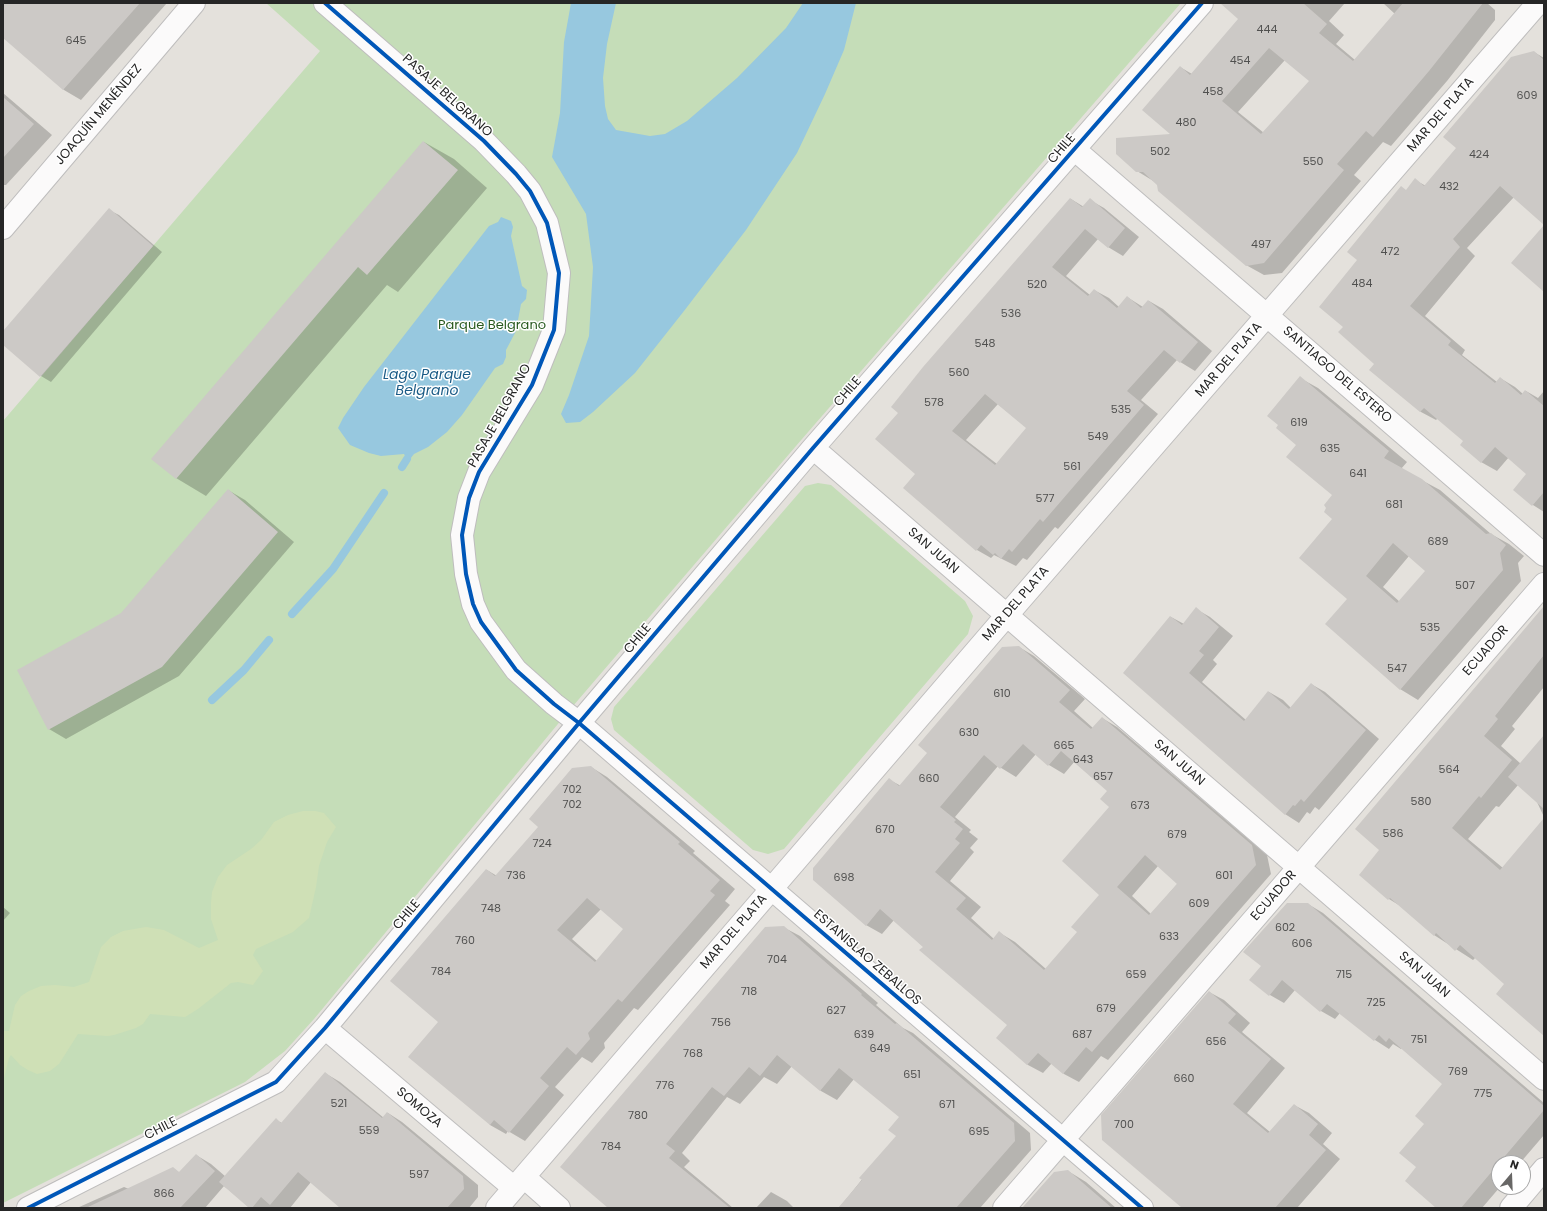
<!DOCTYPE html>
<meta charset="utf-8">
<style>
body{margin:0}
#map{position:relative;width:1547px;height:1211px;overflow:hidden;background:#e4e1dc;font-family:Poppins,sans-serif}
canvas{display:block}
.frame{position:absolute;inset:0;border:4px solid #262626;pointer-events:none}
.north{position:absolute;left:1491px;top:1155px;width:40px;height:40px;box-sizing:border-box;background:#fff;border:1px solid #a8a8a8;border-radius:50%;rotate:19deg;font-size:11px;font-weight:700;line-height:16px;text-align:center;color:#262626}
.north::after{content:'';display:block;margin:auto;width:14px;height:18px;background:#686766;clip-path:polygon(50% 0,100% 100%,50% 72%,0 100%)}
</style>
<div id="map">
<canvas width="1547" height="1211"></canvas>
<div class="frame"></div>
<div class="north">N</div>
</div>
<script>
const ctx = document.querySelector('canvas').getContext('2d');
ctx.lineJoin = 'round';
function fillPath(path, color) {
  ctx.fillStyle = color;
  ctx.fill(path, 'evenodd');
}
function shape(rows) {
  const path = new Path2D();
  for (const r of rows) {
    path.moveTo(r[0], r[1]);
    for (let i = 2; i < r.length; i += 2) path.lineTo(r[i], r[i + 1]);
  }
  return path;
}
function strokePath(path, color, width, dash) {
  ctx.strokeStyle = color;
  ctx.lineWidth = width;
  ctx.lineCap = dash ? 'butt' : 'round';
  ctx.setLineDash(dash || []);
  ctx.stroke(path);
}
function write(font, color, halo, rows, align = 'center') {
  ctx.font = font + ' Poppins,sans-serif';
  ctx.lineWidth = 3;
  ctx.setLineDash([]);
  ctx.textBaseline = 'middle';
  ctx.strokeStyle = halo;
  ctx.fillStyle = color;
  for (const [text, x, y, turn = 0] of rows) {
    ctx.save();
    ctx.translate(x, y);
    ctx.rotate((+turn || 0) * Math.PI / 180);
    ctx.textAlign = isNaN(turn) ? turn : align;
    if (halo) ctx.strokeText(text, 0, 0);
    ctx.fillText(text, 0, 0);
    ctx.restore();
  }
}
fillPath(shape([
 [266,3,1181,3,802,439,567,713,314,1019,285,1051,245,1082,3,1203,3,421,320,51],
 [818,483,831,485,965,601,973,616,968,634,784,849,768,854,753,850,614,730,611,719,614,707,805,486]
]), '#c5ddb8');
fillPath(shape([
 [303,811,315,811,324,813,336,827,327,842,319,866,316,887,309,918,293,932,256,949,253,955,263,971,253,985,238,982,231,983,198,1009,185,1017,150,1014,143,1024,136,1028,114,1035,108,1036,78,1034,59,1064,50,1071,37,1074,28,1070,20,1065,11,1055,9,1058,3,1082,3,1031,9,1031,15,1005,21,996,29,991,41,986,55,985,74,987,89,982,101,947,111,937,123,931,146,927,164,930,199,948,218,940,211,919,211,903,212,892,218,877,227,865,251,849,261,840,274,822,288,815]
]), '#cfe0b6');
fillPath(shape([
 [571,3,616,3,607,44,603,78,605,106,608,119,616,130,650,136,665,134,687,121,737,78,786,28,803,3,856,3,844,50,825,94,797,153,746,230,684,311,635,373,593,412,580,422,566,423,561,414,569,395,589,336,593,267,586,214,552,157,560,113,564,42],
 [501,217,511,221,513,227,511,236,522,286,527,290,526,299,521,304,516,331,506,350,506,357,503,364,495,368,462,415,447,432,428,447,414,454,410,459,406,458,404,454,381,456,369,453,350,445,338,428,343,418,364,387,489,226,498,222]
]), '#97c8df');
fillPath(shape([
 [3,3,167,3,81,100,64,90,3,37],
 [1245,3,1345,3,1329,21,1344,35,1336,44,1355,60,1395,14,1383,3,1487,3,1495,10,1495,20,1447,81,1391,146,1383,142,1354,175,1361,181,1282,273,1264,275,1246,265,1155,182,1137,171,1172,135,1180,67,1192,74,1240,19],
 [1285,60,1310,81,1264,133,1238,112],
 [1534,52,1544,58,1544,223,1514,197,1467,248,1475,256,1425,316,1465,350,1462,355,1497,382,1500,378,1515,387,1523,394,1526,391,1538,398,1544,391,1544,512,1533,505,1528,474,1509,457,1497,471,1481,462,1465,441,1438,418,1436,420,1421,412,1370,370,1375,364,1344,327,1358,260,1415,180,1426,186],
 [3,93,52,135,6,185,3,185],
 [424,142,454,159,487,188,398,292,387,285,206,496,176,478],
 [1071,199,1084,207,1090,200,1104,208,1139,237,1123,256,1108,247,1098,239,1066,276,1090,295,1094,290,1109,298,1119,307,1127,297,1143,307,1149,301,1163,309,1212,351,1195,371,1177,360,1141,400,1158,414,1058,529,1055,527,1027,560,1023,558,1016,566,994,555,991,558,977,550,917,474,899,413],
 [998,404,1027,428,997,464,966,440],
 [109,210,119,215,162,252,51,382,41,376,3,344,3,333],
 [1300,378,1318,388,1407,462,1401,469,1440,490,1491,534,1509,544,1524,556,1518,563,1521,581,1418,700,1400,689,1348,599,1333,519,1334,495,1298,444],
 [1409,556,1427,571,1400,602,1383,587],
 [228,490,245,500,294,542,179,676,66,739,49,729,122,614],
 [1196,609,1210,617,1233,636,1213,660,1217,664,1202,682,1246,720,1269,692,1283,700,1291,708,1311,684,1325,692,1379,739,1319,810,1315,807,1310,814,1307,812,1299,823,1285,814,1124,673,1171,617,1184,624],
 [1544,617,1544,687,1512,726,1515,729,1501,746,1521,764,1544,756,1544,817,1537,802,1518,785,1499,807,1496,806,1468,839,1503,868,1544,820,1544,1034,1506,984,1476,957,1473,960,1434,935,1402,907,1389,899,1361,875,1381,850],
 [1019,647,1034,656,1085,699,1074,711,1093,728,1102,718,1117,727,1267,855,1271,874,1108,1060,1101,1056,1079,1082,1064,1074,1052,1063,1043,1073,1028,1065,997,1038,1009,1025,894,920,882,934,866,925,890,780,901,786],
 [1036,754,1049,765,1064,774,1075,761,1109,790,1110,807,1101,894,1078,932,1046,969,1015,942,1000,933,994,939,971,918,981,907,950,881,974,852,970,848,978,839,969,832,971,830,955,817,998,766,1016,777],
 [1158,866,1178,883,1151,914,1132,896],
 [591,767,607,777,695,851,693,853,735,889,725,901,730,905,638,1010,634,1008,604,1043,605,1048,592,1063,582,1057,555,1087,564,1095,525,1141,508,1131,506,1134,490,1125,439,1022,487,870,497,876],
 [601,909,625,929,597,961,572,939],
 [1308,904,1323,913,1544,1103,1544,1135,1520,1163,1499,1163,1500,1187,1482,1208,1437,1208,1418,1167,1425,1124,1444,1084,1402,1048,1401,1049,1393,1044,1389,1049,1375,1040,1340,1013,1335,1019,1321,1011,1295,990,1284,1003,1270,995,1262,966],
 [3,907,10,913,3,921],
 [783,927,800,936,878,1003,876,1005,903,1028,913,1033,1030,1133,1031,1150,980,1208,839,1208,897,1136,901,1117,854,1079,837,1100,821,1091,792,1066,777,1084,764,1077,740,1104,727,1097,682,1153,690,1161,684,1167,733,1208,610,1208],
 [1209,992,1224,1000,1250,1023,1242,1032,1285,1068,1247,1113,1270,1132,1294,1105,1309,1113,1332,1133,1323,1144,1340,1159,1297,1208,1184,1208],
 [325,1073,340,1082,384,1118,388,1113,402,1122,478,1185,478,1197,469,1208,342,1208,311,1182,290,1208,251,1208,224,1186,205,1208,77,1208,124,1187,129,1189,173,1168,180,1173,196,1155,211,1164,226,1177,276,1120,282,1123],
 [1068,1171,1086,1182,1116,1208,1023,1208],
 [771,1192,787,1201,794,1208,756,1208]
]), '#0003');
strokePath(shape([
 [402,467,407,459],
 [292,614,333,569,384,493],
 [212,700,244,670,269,640]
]), '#97c8df', 8);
fillPath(shape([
 [3,3,140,3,63,90,3,38],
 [1220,3,1303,3,1327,24,1319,33,1353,61,1403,3,1483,3,1429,71,1373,137,1366,131,1337,164,1344,170,1264,263,1246,266,1158,191,1157,185,1143,172,1136,172,1116,154,1116,138,1170,134,1142,110,1180,66,1190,75,1238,19],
 [1269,48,1309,81,1261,134,1222,101],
 [1534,51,1544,60,1544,225,1500,186,1453,239,1460,247,1410,306,1451,341,1448,345,1495,383,1500,377,1521,395,1525,390,1544,406,1544,492,1532,506,1513,490,1526,474,1495,447,1481,463,1460,445,1463,441,1424,408,1420,412,1369,370,1374,364,1338,332,1343,327,1319,307,1357,260,1347,252,1401,186,1406,190,1415,178,1424,186,1456,148,1443,137,1511,57],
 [3,97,34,124,3,158],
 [423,141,458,170,367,275,358,267,176,479,151,459],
 [1070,198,1082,207,1090,198,1125,228,1108,248,1085,229,1052,267,1088,296,1094,289,1117,308,1127,296,1141,308,1148,300,1198,342,1180,363,1164,350,1127,391,1144,405,1043,522,1040,519,1012,552,1009,549,1001,559,995,553,993,555,981,545,976,551,903,488,915,474,875,439,898,413,891,407,923,367],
 [985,394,1026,428,995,465,952,431],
 [109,208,153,246,40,377,3,345,3,331],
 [1544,225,1544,292,1511,263],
 [1300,376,1389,451,1384,458,1422,479,1486,534,1491,533,1506,545,1500,553,1503,570,1400,690,1325,624,1347,599,1299,558,1332,519,1324,512,1326,508,1324,505,1332,495,1286,457,1296,445,1276,428,1278,425,1267,416],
 [1393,543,1425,571,1397,603,1366,576],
 [228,489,278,532,162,667,48,730,17,670,121,613],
 [1544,606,1544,655,1495,716,1498,719,1484,736,1512,760,1481,798,1479,796,1452,828,1500,870,1544,818,1544,1036,1496,994,1504,984,1460,945,1455,951,1436,933,1434,936,1390,898,1388,900,1359,875,1379,850,1355,829],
 [1196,607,1219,627,1199,651,1204,655,1189,673,1244,721,1268,691,1289,709,1311,683,1366,730,1304,802,1301,799,1295,806,1293,805,1285,815,1123,673,1170,616,1182,625],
 [1019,646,1070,690,1059,702,1091,729,1102,717,1252,845,1256,865,1092,1052,1086,1047,1063,1074,1038,1053,1027,1065,996,1038,1007,1025,919,950,923,947,880,909,866,926,813,880,813,868,889,778,899,786,927,753,918,745,1002,647],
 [1023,744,1048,766,1061,751,1107,791,1100,799,1109,807,1062,861,1099,895,1071,927,1077,932,1044,970,999,931,992,940,956,909,966,898,935,872,960,843,955,839,963,829,954,822,956,820,940,807,984,755,1000,769],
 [1145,855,1177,884,1149,915,1117,887],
 [1544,735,1544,809,1508,777],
 [591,766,680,842,678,844,720,880,710,891,715,895,622,1002,618,999,588,1033,590,1039,576,1055,567,1047,540,1078,549,1086,509,1133,494,1120,490,1125,408,1057,438,1022,390,981,486,869,495,876,538,827,529,819,572,768],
 [587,898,623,929,595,962,557,930],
 [1287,903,1308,903,1544,1106,1544,1110,1461,1208,1436,1208,1405,1181,1416,1167,1399,1153,1424,1124,1415,1116,1442,1084,1389,1038,1386,1042,1379,1035,1374,1041,1327,1004,1320,1012,1282,980,1269,996,1249,980,1261,966,1243,952],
 [784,926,862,994,861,995,895,1024,897,1023,1014,1123,1015,1141,956,1208,838,1208,862,1180,859,1178,896,1136,888,1130,899,1117,839,1068,820,1091,777,1055,760,1076,749,1067,724,1096,712,1087,666,1144,675,1151,669,1158,730,1208,608,1208,560,1167,765,927],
 [1209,991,1236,1014,1228,1023,1271,1059,1233,1104,1268,1133,1294,1104,1318,1124,1309,1135,1326,1150,1275,1208,1182,1208,1102,1140,1101,1115],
 [325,1072,382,1118,387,1112,463,1176,464,1189,447,1208,340,1208,298,1172,270,1205,261,1197,252,1208,249,1208,219,1182,276,1118,281,1123],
 [196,1154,215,1171,180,1208,86,1208,173,1167,179,1172],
 [1068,1170,1112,1208,1022,1208,1054,1172]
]), '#ccc9c6');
const street = shape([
 [325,3,484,141,516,174,530,191,547,223,559,273,554,330,532,385,479,472,469,498,462,535,466,574,473,604,481,622,516,670,554,704,579,723,1142,1208],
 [1074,149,1544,555],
 [3,228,194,3],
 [813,448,1544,1079],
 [325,1028,514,1188],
 [524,1177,559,1208],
 [28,1208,276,1082,325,1028,579,723,813,448,1202,3],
 [497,1208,1007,615,1538,3],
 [1004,1208,1544,584],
 [1511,1208,1544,1169]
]);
strokePath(street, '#bebdbd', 24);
strokePath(street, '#fbfafa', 22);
strokePath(shape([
 [325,3,484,141,516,174,530,191,547,223,559,273,554,330,532,385,479,472,469,498,462,535,466,574,473,604,481,622,516,670,554,704,579,723,1142,1208],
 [28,1208,276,1082,325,1028,579,723,813,448,1202,3]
]), '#0057b8', 4);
write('11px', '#50504f', null, [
 ["444",1267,30],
 ["645",76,41],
 ["454",1240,61],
 ["458",1213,92],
 ["609",1527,96],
 ["480",1186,123],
 ["502",1160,152],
 ["424",1479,155],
 ["550",1313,162],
 ["432",1449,187],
 ["497",1261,245],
 ["472",1390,252],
 ["484",1362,284],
 ["520",1037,285],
 ["536",1011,314],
 ["548",985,344],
 ["560",959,373],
 ["578",934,403],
 ["535",1121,410],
 ["619",1299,423],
 ["549",1098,437],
 ["635",1330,449],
 ["561",1072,467],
 ["641",1358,474],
 ["577",1045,499],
 ["681",1394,505],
 ["689",1438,542],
 ["507",1465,586],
 ["535",1430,628],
 ["547",1397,669],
 ["610",1002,694],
 ["630",969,733],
 ["665",1064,746],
 ["643",1083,760],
 ["564",1449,770],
 ["657",1103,777],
 ["660",929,779],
 ["702",572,790],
 ["580",1421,802],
 ["702",572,805],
 ["673",1140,806],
 ["670",885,830],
 ["586",1393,834],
 ["679",1177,835],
 ["724",542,844],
 ["736",516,876],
 ["601",1224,876],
 ["698",844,878],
 ["609",1199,904],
 ["748",491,909],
 ["602",1285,928],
 ["633",1169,937],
 ["760",465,941],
 ["606",1302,944],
 ["704",777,960],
 ["784",441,972],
 ["659",1136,975],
 ["715",1344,975],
 ["718",749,992],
 ["725",1376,1003],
 ["679",1106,1009],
 ["627",836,1011],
 ["756",721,1023],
 ["639",864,1035],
 ["687",1082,1035],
 ["751",1419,1040],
 ["656",1216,1042],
 ["649",880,1049],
 ["768",693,1054],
 ["769",1458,1072],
 ["651",912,1075],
 ["660",1184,1079],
 ["776",665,1086],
 ["775",1483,1094],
 ["521",339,1104],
 ["671",947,1105],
 ["780",638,1116],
 ["700",1124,1125],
 ["559",369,1131],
 ["695",979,1132],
 ["784",611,1147],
 ["597",419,1175],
 ["866",164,1194]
]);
write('13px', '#262626', '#fff', [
 ["PASAJE BELGRANO",447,96,42],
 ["JOAQUÍN MENÉNDEZ",99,115,-50],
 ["MAR DEL PLATA",1441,115,-49],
 ["CHILE",1062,149,-49],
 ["MAR DEL PLATA",1229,360,-49],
 ["SANTIAGO DEL ESTERO",1337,375,41],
 ["CHILE",848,392,-49],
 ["PASAJE BELGRANO",500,416,-61],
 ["SAN JUAN",933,551,41],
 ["MAR DEL PLATA",1016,604,-49],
 ["CHILE",638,639,-50],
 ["ECUADOR",1486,651,-49],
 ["SAN JUAN",1179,763,41],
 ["ECUADOR",1274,896,-49],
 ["CHILE",407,915,-50],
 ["MAR DEL PLATA",734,932,-49],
 ["ESTANISLAO ZEBALLOS",867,958,41],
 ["SAN JUAN",1424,975,41],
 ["SOMOZA",419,1108,40],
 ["CHILE",161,1129,-27]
]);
write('13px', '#285a20', '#fff', [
 ["Parque Belgrano",492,326]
]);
write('italic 14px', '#1b5b86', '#fff', [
 ["Lago Parque",427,375],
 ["Belgrano",427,391]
]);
</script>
